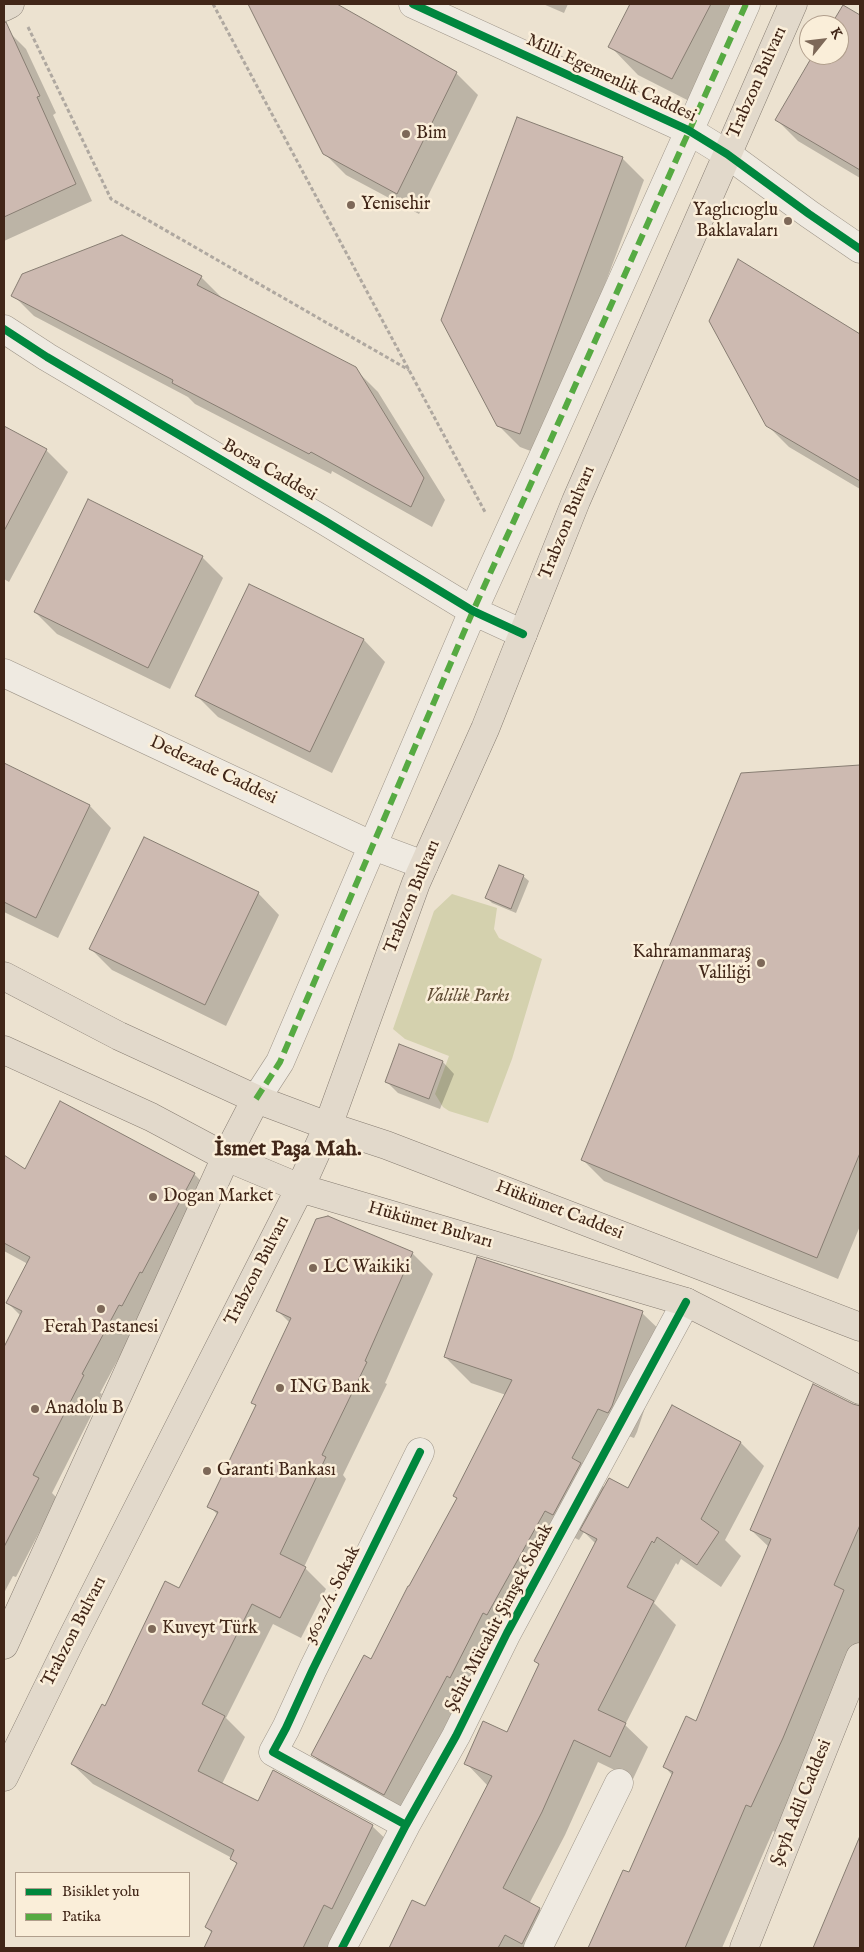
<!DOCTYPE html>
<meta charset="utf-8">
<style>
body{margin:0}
#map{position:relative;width:864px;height:1952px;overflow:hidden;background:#ece2d0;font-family:"IM FELL English",serif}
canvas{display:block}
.frame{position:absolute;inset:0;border:5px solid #412618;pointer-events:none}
.legend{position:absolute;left:15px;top:1872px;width:175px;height:65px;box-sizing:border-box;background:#faeed9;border:1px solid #b09e8c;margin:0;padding:6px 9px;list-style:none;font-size:15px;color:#412618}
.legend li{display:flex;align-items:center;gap:10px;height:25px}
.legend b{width:25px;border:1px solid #b09e8c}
.north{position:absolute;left:799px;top:15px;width:50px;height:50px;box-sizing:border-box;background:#faeed9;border:1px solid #b09e8c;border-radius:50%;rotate:61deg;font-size:14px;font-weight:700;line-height:20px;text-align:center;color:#412618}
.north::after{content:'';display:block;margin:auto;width:18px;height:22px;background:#7d6858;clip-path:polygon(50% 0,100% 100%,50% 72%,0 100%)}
</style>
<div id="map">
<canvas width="864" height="1952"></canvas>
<div class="frame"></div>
<ul class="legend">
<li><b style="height:6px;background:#00873e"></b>Bisiklet yolu</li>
<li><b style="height:6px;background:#56aa42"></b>Patika</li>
</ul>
<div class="north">K</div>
</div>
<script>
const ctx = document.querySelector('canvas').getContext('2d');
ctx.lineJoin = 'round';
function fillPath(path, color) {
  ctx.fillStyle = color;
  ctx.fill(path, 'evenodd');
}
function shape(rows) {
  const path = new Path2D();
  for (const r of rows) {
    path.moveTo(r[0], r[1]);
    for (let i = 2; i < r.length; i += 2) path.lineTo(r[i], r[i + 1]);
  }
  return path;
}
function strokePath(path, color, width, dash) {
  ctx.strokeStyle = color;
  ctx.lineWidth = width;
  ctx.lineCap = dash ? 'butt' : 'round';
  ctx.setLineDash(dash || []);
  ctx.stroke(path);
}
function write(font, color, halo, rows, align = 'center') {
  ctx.font = font + ' "IM FELL English",serif';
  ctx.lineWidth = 5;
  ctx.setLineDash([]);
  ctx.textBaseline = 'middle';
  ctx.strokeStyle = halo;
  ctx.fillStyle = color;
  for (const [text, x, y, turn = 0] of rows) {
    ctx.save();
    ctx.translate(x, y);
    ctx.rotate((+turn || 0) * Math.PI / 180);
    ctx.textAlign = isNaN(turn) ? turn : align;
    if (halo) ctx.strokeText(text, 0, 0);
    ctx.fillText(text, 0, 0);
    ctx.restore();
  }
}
fillPath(shape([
 [452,894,497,908,494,929,499,938,542,959,512,1059,488,1123,449,1111,443,1107,435,1094,449,1056,405,1039,393,1029,434,911]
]), '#d4d1ae');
fillPath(shape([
 [249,4,335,4,456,73,478,95,419,214,346,175,324,153],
 [543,4,568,4,564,13],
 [631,4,753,4,701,107,638,75,610,46],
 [843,6,860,17,860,178,798,141,777,120,815,55,839,55,839,25,832,25],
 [9,32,26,49,56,113,53,115,92,201,4,241,4,34],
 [622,158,644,180,541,455,520,447,498,425],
 [738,261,860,336,860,489,789,447,767,425],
 [201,277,222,298,221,299,357,371,378,392,445,500,432,527,332,471,331,474,195,404,188,397,34,316,13,295],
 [4,427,46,450,68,472,9,582,4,579],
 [202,557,223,578,170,689,57,634,35,612],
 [250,585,364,640,385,662,332,773,218,717,197,696],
 [4,765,90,806,111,828,58,938,4,912],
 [860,767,860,1226,838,1279,604,1181,582,1159,742,774],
 [523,876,529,881,516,913,492,903,487,898],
 [258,893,279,915,226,1026,112,970,91,949],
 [443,1062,454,1074,440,1109,398,1093,386,1081],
 [4,1157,25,1170,194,1174,213,1193,138,1322,100,1393,102,1394,52,1493,57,1498,16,1577,13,1576,4,1593,4,1350,21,1316,7,1302,28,1264,4,1251],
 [412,1253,433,1274,385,1383,387,1384,343,1475,346,1479,304,1567,326,1589,301,1638,273,1624,226,1718,245,1737,222,1784,258,1803,372,1826,393,1846,334,1948,205,1948,212,1933,206,1927,237,1865,232,1858,93,1784,72,1764,106,1707,180,1590,218,1515,209,1506,257,1407,252,1402,290,1323,278,1311],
 [642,1313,668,1338,637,1432,634,1438,623,1434,599,1482,605,1488,628,1490,741,1443,764,1466,725,1540,741,1556,721,1587,681,1559,678,1565,676,1563,654,1603,676,1625,625,1725,648,1747,633,1779,598,1762,565,1835,529,1904,539,1909,562,1932,554,1948,390,1948,413,1901,425,1907,488,1786,466,1763,508,1734,539,1665,536,1661,596,1544,584,1532,579,1540,571,1536,410,1820,338,1781,313,1755,371,1661,458,1499,506,1395,471,1383,445,1357],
 [853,1405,860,1406,860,1640,809,1765,777,1833,773,1831,722,1948,590,1948,624,1871,629,1874,673,1776,665,1767,697,1722,769,1547,751,1530],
 [860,1834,860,1948,814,1948,845,1876]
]), '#0003');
const building = shape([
 [248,4,337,4,457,72,397,194,323,154,248,4],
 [630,4,711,4,672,79,608,47,630,4],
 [843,5,860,15,860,170,775,120,813,55,839,55,839,25,831,25,843,5],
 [6,22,40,96,37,97,76,184,4,217,4,23,6,22],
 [517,117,623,157,520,434,497,426,441,320,517,117],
 [122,235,202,276,197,285,356,367,424,478,411,507,311,452,309,454,172,383,173,380,11,296,22,274,122,235],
 [738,259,860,334,860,481,766,426,709,321,738,259],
 [4,426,47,449,4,531,4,426],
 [88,499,203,556,148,668,34,612,88,499],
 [249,584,364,639,310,752,195,696,249,584],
 [4,763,90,805,36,918,4,902,4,763],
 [860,765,860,1153,817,1258,581,1160,741,773,860,765],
 [144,837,259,892,205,1005,89,949,144,837],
 [499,865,524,875,511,909,485,898,499,865],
 [399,1044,443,1061,429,1099,385,1082,399,1044],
 [60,1101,195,1173,142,1273,140,1272,122,1306,119,1305,82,1374,84,1375,33,1475,39,1478,4,1547,4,1347,22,1311,6,1303,30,1257,4,1243,4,1155,25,1169,60,1101],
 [328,1216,413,1252,365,1361,367,1362,322,1455,326,1457,280,1554,306,1567,280,1618,252,1604,202,1704,225,1716,198,1771,258,1801,273,1770,373,1825,332,1909,324,1905,303,1948,204,1948,212,1931,205,1927,237,1863,230,1859,234,1850,71,1764,102,1704,105,1706,165,1581,179,1588,218,1512,207,1507,256,1405,251,1403,291,1318,276,1311,316,1219,328,1216],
 [477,1257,643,1311,612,1406,608,1413,598,1409,572,1458,581,1463,553,1515,545,1511,487,1615,483,1613,450,1678,447,1676,384,1795,311,1755,364,1655,371,1659,408,1586,409,1586,457,1498,453,1496,512,1380,444,1357,477,1257],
 [813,1384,853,1404,860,1406,860,1525,834,1585,844,1590,783,1738,751,1807,746,1805,685,1948,588,1948,623,1870,629,1872,673,1772,663,1767,686,1716,696,1721,771,1539,750,1530,813,1384],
 [672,1405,741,1442,701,1519,719,1532,697,1565,657,1537,654,1543,652,1541,627,1587,654,1601,598,1710,626,1723,610,1757,574,1740,542,1812,503,1888,540,1908,522,1944,505,1935,498,1948,389,1948,412,1900,425,1906,492,1776,464,1764,483,1721,507,1732,539,1664,534,1661,597,1539,580,1530,609,1478,628,1488,672,1405],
 [860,1836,860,1948,813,1948,860,1836]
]);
fillPath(building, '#cdbab1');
strokePath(building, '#877d72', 1);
const minor = shape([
 [413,4,688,130,727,154,809,214,860,249],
 [4,329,47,357,325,521,473,611,523,634],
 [4,673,373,846,424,865],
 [256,1099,280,1062,473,611,548,446,746,4],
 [406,1825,273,1752,286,1728,313,1669,420,1452],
 [342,1948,406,1825,456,1736,507,1633,686,1302],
 [538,1948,619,1783]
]);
const major = shape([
 [4,7,10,4],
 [4,976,119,1036,256,1099,328,1126,386,1145,860,1327],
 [4,1050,151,1117,226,1157,300,1188,686,1302,860,1390],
 [4,1645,226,1157,256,1099],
 [4,1777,70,1642,300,1188,328,1126,416,883,485,729,576,501,793,4],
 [744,1948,860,1657]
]);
strokePath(minor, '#9f968a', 29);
strokePath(major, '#877d72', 29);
strokePath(shape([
 [213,4,485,512],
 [28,27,111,199,409,370]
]), '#afa8a0', 3, [4, 2.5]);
strokePath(minor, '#efeae1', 28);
strokePath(major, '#e2d9cb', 28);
strokePath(shape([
 [256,1099,280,1062,473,611,548,446,746,4]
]), '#56aa42', 6, [12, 6]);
strokePath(shape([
 [413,4,688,130,727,154,809,214,860,249],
 [4,329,47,357,325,521,473,611,523,634],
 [406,1825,273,1752,286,1728,313,1669,420,1452],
 [342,1948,406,1825,456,1736,507,1633,686,1302]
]), '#00873e', 8);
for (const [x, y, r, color] of [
 [406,134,5,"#7d6858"],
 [351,205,5,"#7d6858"],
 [788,221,5,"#7d6858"],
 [761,963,5,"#7d6858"],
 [153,1197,5,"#7d6858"],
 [313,1268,5,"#7d6858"],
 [101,1309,5,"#7d6858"],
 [280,1388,5,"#7d6858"],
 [35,1409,5,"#7d6858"],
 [207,1471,5,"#7d6858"],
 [152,1629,5,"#7d6858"]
]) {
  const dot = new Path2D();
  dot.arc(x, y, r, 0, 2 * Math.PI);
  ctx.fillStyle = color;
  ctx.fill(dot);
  strokePath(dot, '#faeed9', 2);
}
write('18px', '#412618', '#faeed9', [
 ["Milli Egemenlik Caddesi",611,79,25],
 ["Trabzon Bulvarı",758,83,-66],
 ["Borsa Caddesi",269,471,30],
 ["Trabzon Bulvarı",568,523,-68],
 ["Dedezade Caddesi",213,771,25],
 ["Trabzon Bulvarı",413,897,-68],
 ["Hükümet Caddesi",559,1211,21],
 ["Hükümet Bulvarı",430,1226,16],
 ["Trabzon Bulvarı",258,1271,-63],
 ["36022/1. Sokak",333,1595,-64],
 ["Şehit Mücahit Şimşek Sokak",500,1618,-62],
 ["Trabzon Bulvarı",75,1632,-63],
 ["Şeyh Adil Caddesi",802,1803,-68]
]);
write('18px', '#412618', '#faeed9', [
 ["Bim",416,134],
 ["Yenisehir",361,205],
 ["Yaglıcıoglu",778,211,"right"],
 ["Baklavaları",778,232,"right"],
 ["Kahramanmaraş",751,953,"right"],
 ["Valiliği",751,974,"right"],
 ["Dogan Market",163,1197],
 ["LC Waikiki",323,1268],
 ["Ferah Pastanesi",101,1328,"center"],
 ["ING Bank",290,1388],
 ["Anadolu B",45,1409],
 ["Garanti Bankası",217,1471],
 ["Kuveyt Türk",162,1629]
], 'left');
write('italic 18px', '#614d36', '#faeed9', [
 ["Valilik Parkı",468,997]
]);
write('bold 22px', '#412618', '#faeed9', [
 ["İsmet Paşa Mah.",288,1150]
]);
</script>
